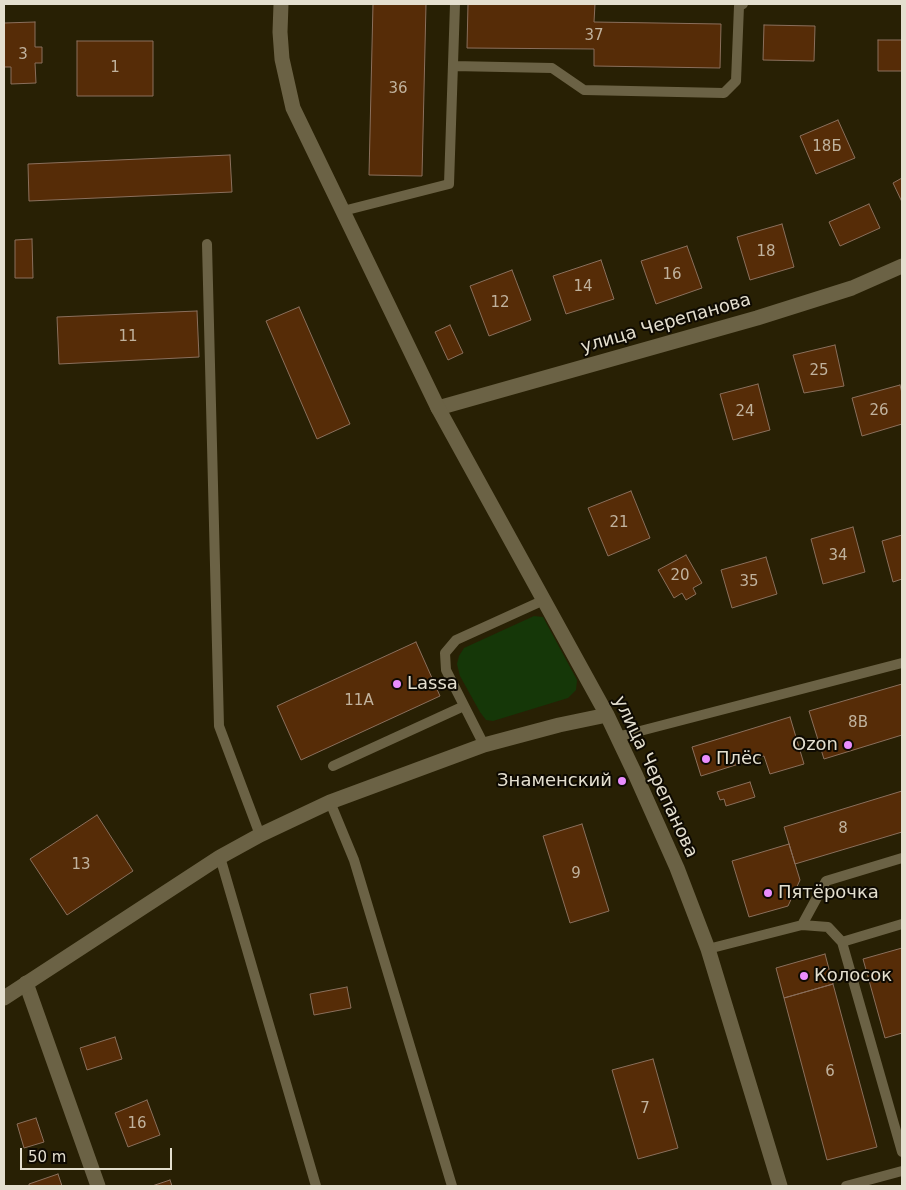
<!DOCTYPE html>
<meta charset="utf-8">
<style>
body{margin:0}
#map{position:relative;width:906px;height:1190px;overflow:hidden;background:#282004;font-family:"DejaVu Sans",sans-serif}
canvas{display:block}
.frame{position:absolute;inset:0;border:5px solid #e4dfcf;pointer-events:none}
.scale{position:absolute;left:20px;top:1148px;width:152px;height:22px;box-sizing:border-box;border:2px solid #e4dfcf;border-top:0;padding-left:6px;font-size:15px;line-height:18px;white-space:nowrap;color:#e4dfcf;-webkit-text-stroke:4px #0e0a02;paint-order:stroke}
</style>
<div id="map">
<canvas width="906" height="1190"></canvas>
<div class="frame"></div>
<div class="scale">50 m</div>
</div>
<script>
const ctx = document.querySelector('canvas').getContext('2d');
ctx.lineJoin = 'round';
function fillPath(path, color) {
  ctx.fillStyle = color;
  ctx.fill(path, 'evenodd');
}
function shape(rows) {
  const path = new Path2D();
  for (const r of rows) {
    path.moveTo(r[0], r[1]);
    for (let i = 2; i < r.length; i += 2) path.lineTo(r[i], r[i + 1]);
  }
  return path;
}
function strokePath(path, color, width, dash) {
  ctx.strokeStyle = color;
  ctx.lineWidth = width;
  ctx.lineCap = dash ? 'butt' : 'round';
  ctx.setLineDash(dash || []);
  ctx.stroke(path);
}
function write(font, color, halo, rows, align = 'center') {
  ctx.font = font + ' "DejaVu Sans",sans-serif';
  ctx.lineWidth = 4;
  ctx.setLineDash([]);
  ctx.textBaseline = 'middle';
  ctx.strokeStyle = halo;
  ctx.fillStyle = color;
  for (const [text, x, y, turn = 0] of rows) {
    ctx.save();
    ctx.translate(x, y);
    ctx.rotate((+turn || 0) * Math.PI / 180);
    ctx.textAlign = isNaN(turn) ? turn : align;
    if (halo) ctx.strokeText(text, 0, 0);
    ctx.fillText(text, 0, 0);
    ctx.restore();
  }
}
fillPath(shape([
 [534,616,543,617,577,680,576,690,568,698,493,721,486,720,480,712,460,676,457,664,459,656,464,648]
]), '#153708');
const building = shape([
 [373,4,426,4,422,176,369,175,373,4],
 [468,4,595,4,594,22,721,24,720,68,594,66,594,49,467,48,468,4],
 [35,22,35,47,42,47,42,63,35,63,36,83,11,84,11,67,4,67,4,23,35,22],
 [764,25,815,26,814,61,763,60,764,25],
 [878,40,902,40,902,71,878,71,878,40],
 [77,41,153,41,153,96,77,96,77,41],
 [838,120,855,158,816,174,800,136,838,120],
 [230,155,232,192,29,201,28,164,230,155],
 [902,178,902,202,893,183,902,178],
 [869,204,880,228,840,246,829,222,869,204],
 [782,224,794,267,750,280,737,237,782,224],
 [32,239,33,278,15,278,15,240,32,239],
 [687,246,702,288,656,304,641,261,687,246],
 [601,260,614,299,566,314,553,276,601,260],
 [512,270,531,320,489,336,470,286,512,270],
 [299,307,350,424,317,439,266,321,299,307],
 [197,311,199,357,59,364,57,317,197,311],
 [450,325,463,353,448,360,435,332,450,325],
 [835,345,844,386,804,393,793,355,835,345],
 [758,384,770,430,733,440,720,394,758,384],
 [900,385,902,393,902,424,862,436,852,398,900,385],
 [631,491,650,538,608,556,588,508,631,491],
 [853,527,865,572,823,584,811,539,853,527],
 [902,535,902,579,893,582,882,541,902,535],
 [686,555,702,583,693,588,696,594,686,600,682,593,674,598,658,570,686,555],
 [766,557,777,594,732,608,721,570,766,557],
 [416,642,440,696,301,760,277,706,416,642],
 [902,684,902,735,824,759,809,711,902,684],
 [790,717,804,764,770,774,764,756,701,776,692,747,790,717],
 [750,782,755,797,726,806,724,799,720,800,717,792,750,782],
 [902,791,902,832,795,864,784,827,902,791],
 [97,815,133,871,67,915,30,859,97,815],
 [582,824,609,911,570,923,543,836,582,824],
 [789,844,800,880,788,906,749,917,732,861,789,844],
 [902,948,902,1033,885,1038,863,959,902,948],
 [825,954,833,984,784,998,776,968,825,954],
 [833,984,877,1147,827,1160,784,998,833,984],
 [347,987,351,1008,314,1015,310,994,347,987],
 [115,1037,122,1059,87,1070,80,1048,115,1037],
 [653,1059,678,1148,638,1159,612,1070,653,1059],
 [147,1100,160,1135,128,1147,115,1113,147,1100],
 [36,1118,44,1142,24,1148,17,1124,36,1118],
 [58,1174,62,1186,29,1186,29,1184,58,1174],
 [170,1180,172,1186,152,1186,170,1180]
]);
fillPath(building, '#562c07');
strokePath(building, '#8a6f5c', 1);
strokePath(shape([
 [453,66,552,68,584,90,724,93,736,81,739,6,743,4],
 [343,211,449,184,455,4],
 [207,244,219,726,260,835],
 [617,737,902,663],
 [484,745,446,670,445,653,456,640,544,600],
 [333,766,464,706],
 [330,802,354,860,452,1186],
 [220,857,316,1186],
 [802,925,828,927,842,942,902,1152],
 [842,942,902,924],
 [708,949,802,925,826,881,902,858],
 [846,1186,902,1171]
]), '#6b6245', 10);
strokePath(shape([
 [438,408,757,318,852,288,902,266],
 [26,983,98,1186]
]), '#6b6245', 15);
strokePath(shape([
 [281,4,280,32,282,59,293,108,438,408,607,715,636,776,677,868,708,949,780,1186],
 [4,998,220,857,260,835,330,802,484,745,559,725,607,715]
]), '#6b6245', 15);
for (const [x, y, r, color] of [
 [397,684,5,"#ea8dfd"],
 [848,745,5,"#ea8dfd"],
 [706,759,5,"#ea8dfd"],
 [622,781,5,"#ea8dfd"],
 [768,893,5,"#ea8dfd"],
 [804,976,5,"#ea8dfd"]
]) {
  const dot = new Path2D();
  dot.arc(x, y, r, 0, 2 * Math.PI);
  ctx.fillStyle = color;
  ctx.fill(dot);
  strokePath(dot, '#0e0a02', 2);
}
write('15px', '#c0b29d', null, [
 ["37",594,36],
 ["3",23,55],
 ["1",115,68],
 ["36",398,89],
 ["18Б",827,147],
 ["18",766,252],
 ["16",672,275],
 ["14",583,287],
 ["12",500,303],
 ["11",128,337],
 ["25",819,371],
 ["26",879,411],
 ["24",745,412],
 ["21",619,523],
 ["34",838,556],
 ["20",680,576],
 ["35",749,582],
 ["11А",359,701],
 ["8В",858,723],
 ["8",843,829],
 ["13",81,865],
 ["9",576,874],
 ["6",830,1072],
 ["7",645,1109],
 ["16",137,1124]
]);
write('18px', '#e4dfcf', '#0e0a02', [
 ["улица Черепанова",666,324,-16],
 ["улица Черепанова",655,777,65]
]);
write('18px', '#e4dfcf', '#0e0a02', [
 ["Lassa",407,684],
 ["Ozon",838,745,"right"],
 ["Плёс",716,759],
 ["Знаменский",612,781,"right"],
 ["Пятёрочка",778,893],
 ["Колосок",814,976]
], 'left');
</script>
